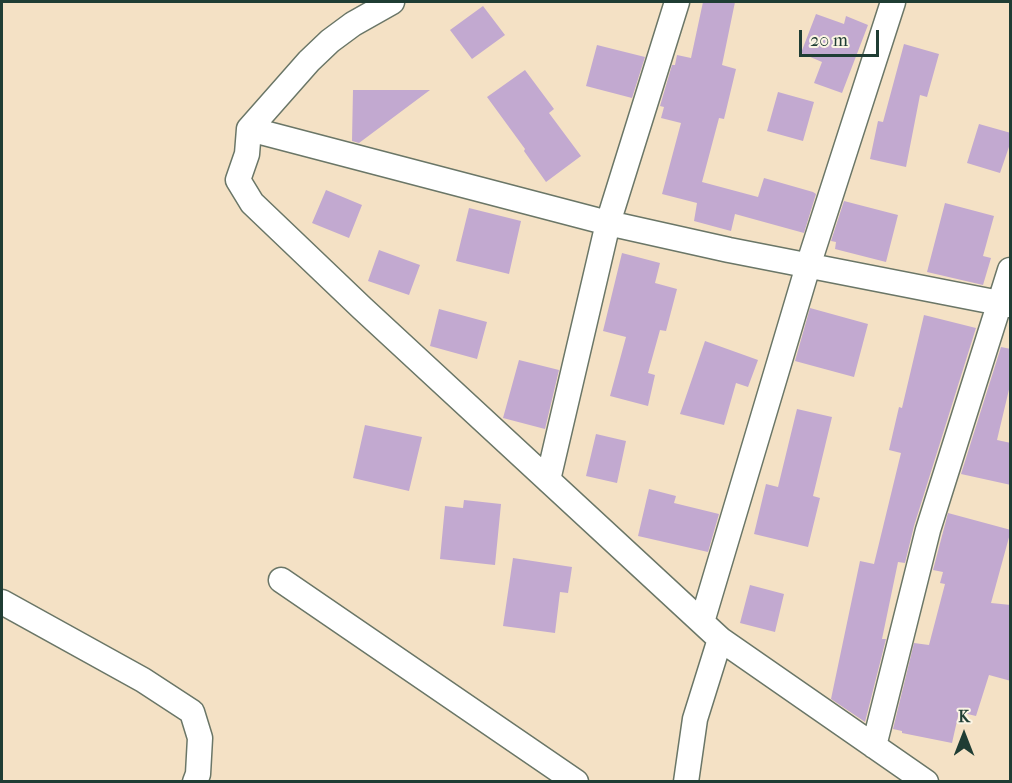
<!DOCTYPE html>
<style>
body{margin:0}
#map{position:relative;width:1012px;height:783px;overflow:hidden;background:#f4e1c5;font-family:"IM FELL French Canon",serif}
canvas{display:block}
.frame{position:absolute;inset:0;border:3px solid #1f3d34;pointer-events:none}
.north{position:absolute;left:934px;top:705px;width:60px;height:60px;-webkit-text-stroke:4px #fcf5e5;paint-order:stroke;rotate:0deg;font-size:16px;font-weight:700;line-height:24px;text-align:center;color:#1f3d34}
.north::after{content:'';display:block;margin:auto;width:21px;height:27px;background:#1f3d34;clip-path:polygon(50% 0,100% 100%,50% 72%,0 100%)}
.scale{position:absolute;left:799px;top:30px;width:80px;height:27px;box-sizing:border-box;border:3px solid #1f3d34;border-top:0;padding-left:8px;font-size:18px;line-height:21px;white-space:nowrap;color:#1f3d34;-webkit-text-stroke:4px #fcf5e5;paint-order:stroke}
</style>
<div id="map">
<canvas width="1012" height="783"></canvas>
<div class="frame"></div>
<div class="north">K</div>
<div class="scale">20 m</div>
</div>
<script>
const ctx = document.querySelector('canvas').getContext('2d');
ctx.lineJoin = 'round';
function fillPath(path, color) {
  ctx.fillStyle = color;
  ctx.fill(path, 'evenodd');
}
function shape(rows) {
  const path = new Path2D();
  for (const r of rows) {
    path.moveTo(r[0], r[1]);
    for (let i = 2; i < r.length; i += 2) path.lineTo(r[i], r[i + 1]);
  }
  return path;
}
function strokePath(path, color, width, dash) {
  ctx.strokeStyle = color;
  ctx.lineWidth = width;
  ctx.lineCap = dash ? 'butt' : 'round';
  ctx.setLineDash(dash || []);
  ctx.stroke(path);
}
fillPath(shape([
 [703,2,735,2,722,65,736,69,724,119,719,118,702,182,758,197,764,178,813,192,816,194,804,233,735,214,731,231,694,221,697,203,662,194,681,123,661,118,664,107,660,106,672,65,675,65,677,55,691,58],
 [483,6,505,35,472,59,450,30],
 [816,14,844,24,846,16,868,25,842,93,814,83,822,62,801,53],
 [904,44,939,54,927,97,920,95,906,167,870,159,878,121,883,122],
 [597,45,645,57,632,98,586,86],
 [525,70,554,109,549,113,581,156,546,182,524,151,525,149,487,97],
 [353,90,430,90,359,143,352,141],
 [778,92,814,102,803,141,767,131],
 [979,124,1011,133,1011,141,1000,173,967,163],
 [326,190,362,205,349,238,312,223],
 [844,201,898,215,886,262,835,249,836,242,831,241],
 [945,203,994,216,983,256,991,258,983,285,927,272],
 [469,208,521,221,509,274,456,261],
 [379,250,420,265,409,295,368,281],
 [622,253,660,263,655,283,677,289,666,331,660,330,648,373,655,375,648,406,610,396,626,337,603,331],
 [810,308,868,324,854,377,795,361],
 [439,309,487,322,477,359,430,346],
 [924,315,976,328,914,526,905,563,898,562,882,639,886,639,865,722,831,699,860,561,874,564,901,453,889,450,899,407,902,408],
 [705,341,758,360,748,387,736,383,724,425,680,414],
 [1001,347,1011,349,1011,381,997,440,1011,443,1011,485,961,474],
 [519,360,559,370,545,429,503,418],
 [797,409,832,417,813,496,820,498,808,547,754,534,766,484,778,487],
 [365,425,422,437,409,491,353,478],
 [596,434,626,441,617,483,586,476],
 [649,489,676,496,674,503,719,514,708,552,638,536],
 [464,500,501,504,495,565,440,559,445,506,463,508],
 [948,513,1011,530,991,603,1011,605,1011,681,989,675,976,716,959,712,952,743,902,733,902,731,893,729,914,643,929,645,945,584,940,583,943,572,933,570],
 [513,558,572,567,568,593,560,592,555,633,503,626],
 [750,585,784,594,775,632,740,623]
]), '#c2a9d0');
const street = shape([
 [392,2,353,24,330,41,309,61,249,129,247,154,238,180,252,203,362,308,720,639,926,782],
 [249,129,608,223,729,250,1010,305],
 [548,480,608,223,677,2],
 [281,580,576,782],
 [2,602,143,680,192,712,200,738,198,774,195,782],
 [702,622,808,266,893,2],
 [874,746,928,530,1010,270],
 [686,782,695,719,720,639]
]);
strokePath(street, '#6a7667', 27);
strokePath(street, '#fff', 24);
</script>
